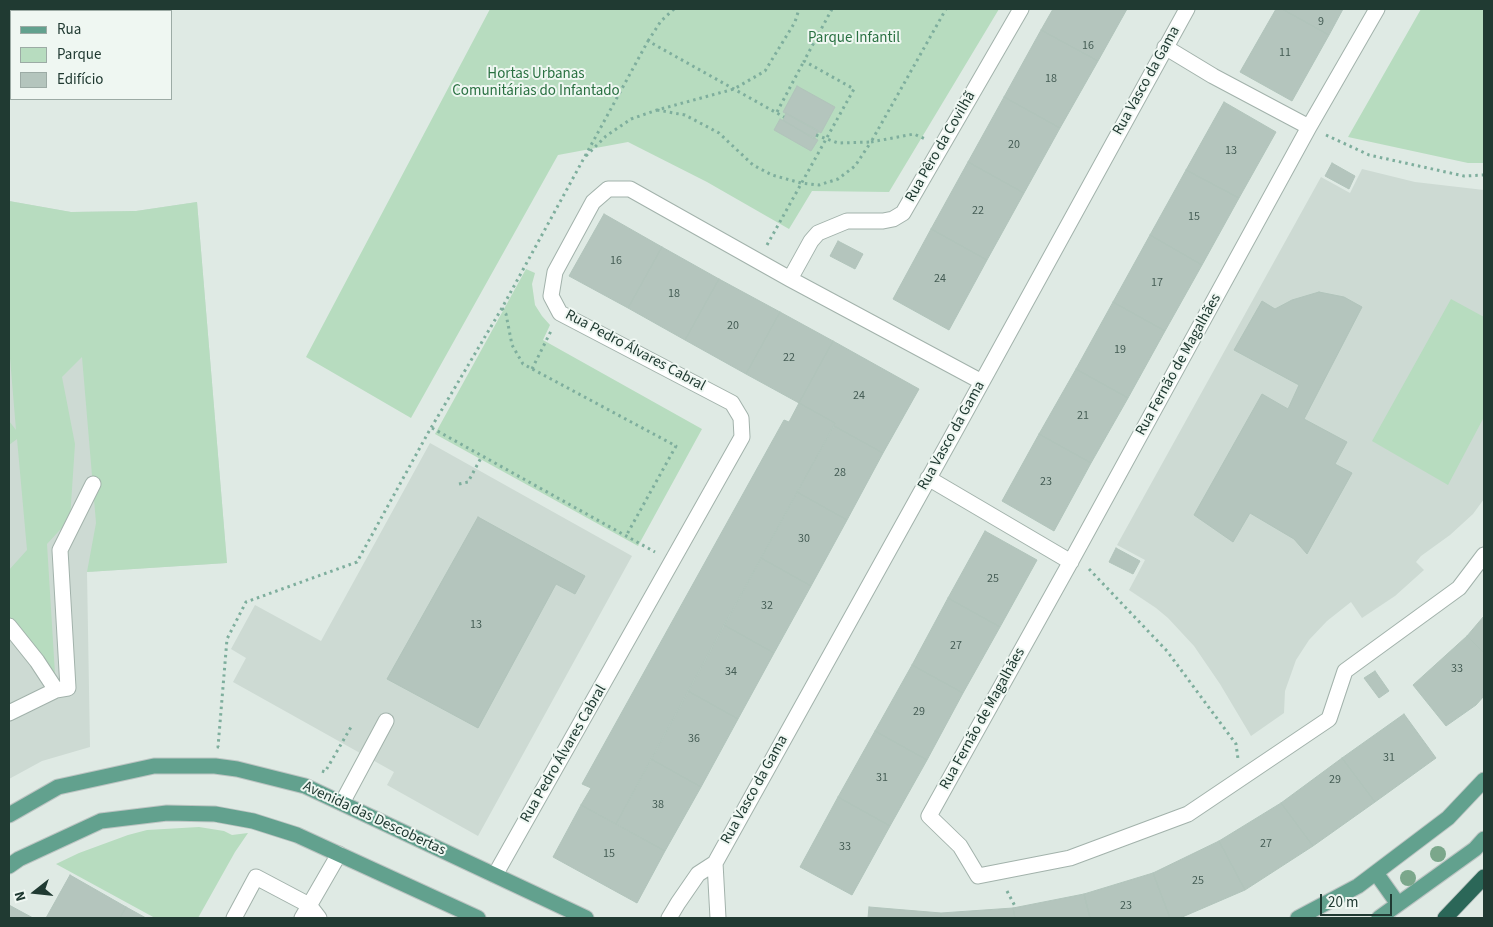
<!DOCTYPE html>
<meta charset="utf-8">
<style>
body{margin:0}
#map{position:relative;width:1493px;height:927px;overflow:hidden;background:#dfeae4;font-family:"Source Sans 3",sans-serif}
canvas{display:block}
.frame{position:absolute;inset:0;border:10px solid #203a32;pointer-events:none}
.legend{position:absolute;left:10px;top:10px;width:162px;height:90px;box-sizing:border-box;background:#eff7f2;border:1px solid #9caba5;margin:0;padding:6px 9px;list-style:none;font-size:15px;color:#203a32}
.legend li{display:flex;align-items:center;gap:10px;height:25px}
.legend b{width:25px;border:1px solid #9caba5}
.north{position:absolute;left:10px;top:867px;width:50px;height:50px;-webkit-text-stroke:4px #eff7f2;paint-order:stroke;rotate:254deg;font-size:14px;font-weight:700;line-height:20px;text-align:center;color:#203a32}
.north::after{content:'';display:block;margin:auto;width:18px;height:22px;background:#203a32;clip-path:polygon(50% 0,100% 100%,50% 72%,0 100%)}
.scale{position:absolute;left:1320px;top:894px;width:72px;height:22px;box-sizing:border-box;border:2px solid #203a32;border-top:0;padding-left:6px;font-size:15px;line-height:18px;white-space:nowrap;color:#203a32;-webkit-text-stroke:4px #eff7f2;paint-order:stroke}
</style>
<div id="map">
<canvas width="1493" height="927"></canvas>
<div class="frame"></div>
<ul class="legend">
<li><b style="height:6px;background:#62a18e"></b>Rua</li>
<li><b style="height:14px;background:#b7dcbf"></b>Parque</li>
<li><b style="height:14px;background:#b4c5bd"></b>Edifício</li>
</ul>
<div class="north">N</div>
<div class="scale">20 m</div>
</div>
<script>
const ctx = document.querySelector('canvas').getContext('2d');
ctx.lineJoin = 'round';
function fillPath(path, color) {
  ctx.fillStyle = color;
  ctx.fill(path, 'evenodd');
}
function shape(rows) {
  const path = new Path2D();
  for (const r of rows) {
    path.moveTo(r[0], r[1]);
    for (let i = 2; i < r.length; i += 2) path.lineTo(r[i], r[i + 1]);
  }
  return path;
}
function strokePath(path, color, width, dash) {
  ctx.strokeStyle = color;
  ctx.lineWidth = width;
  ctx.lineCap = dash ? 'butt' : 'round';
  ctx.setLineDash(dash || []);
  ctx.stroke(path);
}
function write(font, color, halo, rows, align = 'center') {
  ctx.font = font + ' "Source Sans 3",sans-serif';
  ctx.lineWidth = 4;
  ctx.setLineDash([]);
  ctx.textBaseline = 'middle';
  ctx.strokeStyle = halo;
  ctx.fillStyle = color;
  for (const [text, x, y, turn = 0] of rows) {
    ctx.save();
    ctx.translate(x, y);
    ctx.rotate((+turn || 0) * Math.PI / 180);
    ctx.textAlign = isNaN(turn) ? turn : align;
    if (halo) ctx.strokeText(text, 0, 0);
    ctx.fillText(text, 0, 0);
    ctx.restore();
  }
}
fillPath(shape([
 [1362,169,1415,182,1484,190,1484,499,1473,514,1450,535,1421,556,1416,562,1424,570,1395,596,1362,618,1351,602,1327,621,1309,640,1296,660,1285,691,1284,713,1251,736,1220,684,1194,646,1168,618,1156,608,1129,590,1145,560,1117,545,1321,177,1350,193],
 [9,201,71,212,136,211,197,202,227,563,87,572,90,747,42,761,9,779],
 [430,443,632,556,478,836,387,785,394,772,233,682,246,658,231,649,255,605,321,641]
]), '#cddad3');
fillPath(shape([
 [490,9,999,9,889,192,812,191,789,229,707,182,628,142,558,155,411,418,306,357],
 [1421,9,1484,9,1484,163,1468,163,1348,137],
 [9,201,71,212,136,211,197,202,227,563,87,572,96,523,82,357,62,377,75,444,70,519,47,544,56,690,9,628,9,570,27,550,17,439,9,445,9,421,16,430,9,346],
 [526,269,535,273,532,284,535,305,542,316,550,325,543,340,702,429,638,546,435,434],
 [1451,299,1484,317,1484,417,1448,485,1372,441],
 [199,827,224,831,232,835,248,833,235,852,198,918,155,918,56,864,79,853,128,835,147,830]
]), '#b7dcbf');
const building = shape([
 [1053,9,1127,9,1098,61,1041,30,1053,9],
 [1276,9,1282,9,1329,35,1292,101,1240,72,1276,9],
 [1282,9,1343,9,1329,35,1282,9],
 [1041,30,1098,61,1060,128,1004,97,1041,30],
 [797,86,835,107,821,133,783,112,797,86],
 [1004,97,1060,128,1024,193,968,162,1004,97],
 [1224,102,1276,132,1239,198,1186,170,1224,102],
 [786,113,819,131,814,139,783,120,786,113],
 [780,119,818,140,811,151,774,130,780,119],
 [968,162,1024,193,987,260,931,229,968,162],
 [1332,163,1355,176,1349,189,1325,176,1332,163],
 [1186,170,1239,198,1202,265,1150,235,1186,170],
 [604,214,662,247,628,308,569,276,604,214],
 [931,229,987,260,949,330,893,299,931,229],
 [1150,235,1202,265,1165,331,1113,302,1150,235],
 [838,241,863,254,855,269,830,256,838,241],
 [662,247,719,279,685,340,628,308,662,247],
 [719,279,780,312,746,374,685,340,719,279],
 [1319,292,1344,297,1362,307,1304,419,1347,442,1335,464,1352,473,1307,554,1294,539,1250,513,1233,542,1194,515,1262,394,1288,409,1299,385,1234,350,1262,301,1275,309,1292,300,1319,292],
 [1113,302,1165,331,1128,398,1076,369,1113,302],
 [780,312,833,341,799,403,746,374,780,312],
 [833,341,919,389,883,453,834,426,835,423,799,403,833,341],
 [1076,369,1128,398,1091,463,1039,434,1076,369],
 [799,403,835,423,616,824,581,805,591,788,582,784,784,420,789,422,799,403],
 [834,426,883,453,847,520,797,492,834,426],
 [1039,434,1091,463,1054,531,1002,501,1039,434],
 [797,492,847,520,811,586,761,558,797,492],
 [478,517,585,576,575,594,556,584,478,728,387,679,478,517],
 [985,531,1037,560,1000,627,948,598,985,531],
 [1116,548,1140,561,1133,574,1109,562,1116,548],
 [761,558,811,586,774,653,724,625,761,558],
 [948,598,1000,627,963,693,912,665,948,598],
 [1484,616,1484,653,1467,636,1484,616],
 [724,625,774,653,738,719,688,691,724,625],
 [1467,636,1484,653,1484,696,1476,705,1446,726,1413,685,1467,636],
 [912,665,963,693,927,760,875,731,912,665],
 [1375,671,1389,691,1379,698,1364,678,1375,671],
 [688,691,738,719,701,787,651,759,688,691],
 [1404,714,1436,758,1375,802,1342,758,1404,714],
 [875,731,927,760,890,826,838,797,875,731],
 [1342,758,1375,802,1313,846,1281,803,1342,758],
 [651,759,701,787,665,851,616,824,651,759],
 [838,797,890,826,852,895,800,867,838,797],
 [1281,803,1313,846,1245,890,1219,841,1281,803],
 [581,805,665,851,637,903,553,857,581,805],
 [1219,841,1245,890,1180,918,1170,918,1153,873,1219,841],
 [1153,873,1170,918,1090,918,1084,894,1153,873],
 [70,875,126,907,120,918,46,918,70,875],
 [1084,894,1090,918,1015,918,1013,908,1084,894],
 [9,905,33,918,9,918,9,905],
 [126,907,146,918,120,918,126,907],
 [869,907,941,913,941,918,868,918,869,907],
 [1013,908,1015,918,941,918,941,913,1013,908]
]);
fillPath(building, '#b4c5bd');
strokePath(building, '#b1c4bb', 1);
const minor = shape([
 [1377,9,1309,127,1075,554,929,816,960,846,978,876,1070,858,1188,814,1329,719,1345,671,1459,588,1484,555],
 [1165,47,1213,76,1309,127],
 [790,279,811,241,818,233,847,221,883,221,893,219,903,213,1021,9],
 [928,478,1071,562],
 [9,626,37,661,56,690,9,713],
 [56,690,68,688,60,550,93,484],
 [342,803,386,721],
 [715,863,718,918],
 [495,875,742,437,741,418,732,403,560,313,551,296,555,272,593,202,608,189,630,189,790,279,982,382],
 [234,918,256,877,309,905,319,918],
 [302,918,339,854],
 [669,918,678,903,698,874,715,863,950,440,1187,9]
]);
const major = shape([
 [9,815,58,787,154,766,215,766,237,769,305,786,586,918],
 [9,866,19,859,101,821,167,813,215,814,253,821,297,835,478,918],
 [1376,873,1398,904],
 [1298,918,1358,886,1448,818,1484,780],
 [1379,918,1475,849,1484,839]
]);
const highway = shape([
 [1445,918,1484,877]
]);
strokePath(minor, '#a2b2ab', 17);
strokePath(major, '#bcc4c2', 17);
strokePath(highway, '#bcc4c2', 17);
strokePath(shape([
 [648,41,661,21,674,9],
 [657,110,685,115,719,133,753,165,772,175,801,183,819,185,838,179,855,166,871,142,914,134,925,139],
 [777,112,804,61],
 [816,135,838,143,871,142,946,9],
 [1326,135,1369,155,1464,176,1484,175],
 [586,156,606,136,631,119,657,110,734,89,765,71,795,22,799,9],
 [767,245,854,89,804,61,832,9],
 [502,308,506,314,512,345,523,364,676,446,626,536],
 [532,369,552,329],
 [432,428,655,552],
 [459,484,468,482,482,456],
 [1089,569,1167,651,1236,744,1238,759],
 [219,747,218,747,227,639,246,602,357,562,428,433,502,308,648,41,784,117],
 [322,771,325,772,351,727],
 [1007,891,1016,908]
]), '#7eae9d', 3, [2.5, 4]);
strokePath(minor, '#fff', 15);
strokePath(major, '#62a18e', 15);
strokePath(highway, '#2b6758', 15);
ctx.fillStyle = '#7ba78b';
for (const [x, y] of [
 [1438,854],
 [1408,878]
]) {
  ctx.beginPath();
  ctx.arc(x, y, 8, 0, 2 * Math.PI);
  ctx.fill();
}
write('12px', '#455d55', null, [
 ["9",1321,22],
 ["16",1088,46],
 ["11",1285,53],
 ["18",1051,79],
 ["20",1014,145],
 ["13",1231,151],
 ["22",978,211],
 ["15",1194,217],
 ["16",616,261],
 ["24",940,279],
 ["17",1157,283],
 ["18",674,294],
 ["20",733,326],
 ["19",1120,350],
 ["22",789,358],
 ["24",859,396],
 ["21",1083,416],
 ["28",840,473],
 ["23",1046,482],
 ["30",804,539],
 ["25",993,579],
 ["32",767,606],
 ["13",476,625],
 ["27",956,646],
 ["33",1457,669],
 ["34",731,672],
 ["29",919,712],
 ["36",694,739],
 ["31",1389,758],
 ["31",882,778],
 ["29",1335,780],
 ["38",658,805],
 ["27",1266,844],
 ["33",845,847],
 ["15",609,854],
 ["25",1198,881],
 ["23",1126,906]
]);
write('15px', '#2a7142', '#eff7f2', [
 ["Parque Infantil",854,39],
 ["Hortas Urbanas",536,75],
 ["Comunitárias do Infantado",536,92]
]);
write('15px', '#203a32', '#eff7f2', [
 ["Rua Vasco da Gama",1147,81,-61],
 ["Rua Pêro da Covilhã",941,147,-60],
 ["Rua Pedro Álvares Cabral",635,351,28],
 ["Rua Fernão de Magalhães",1179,365,-61],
 ["Rua Vasco da Gama",952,436,-61],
 ["Rua Fernão de Magalhães",983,719,-61],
 ["Rua Pedro Álvares Cabral",564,754,-60],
 ["Rua Vasco da Gama",755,790,-61],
 ["Avenida das Descobertas",374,819,25]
]);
</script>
